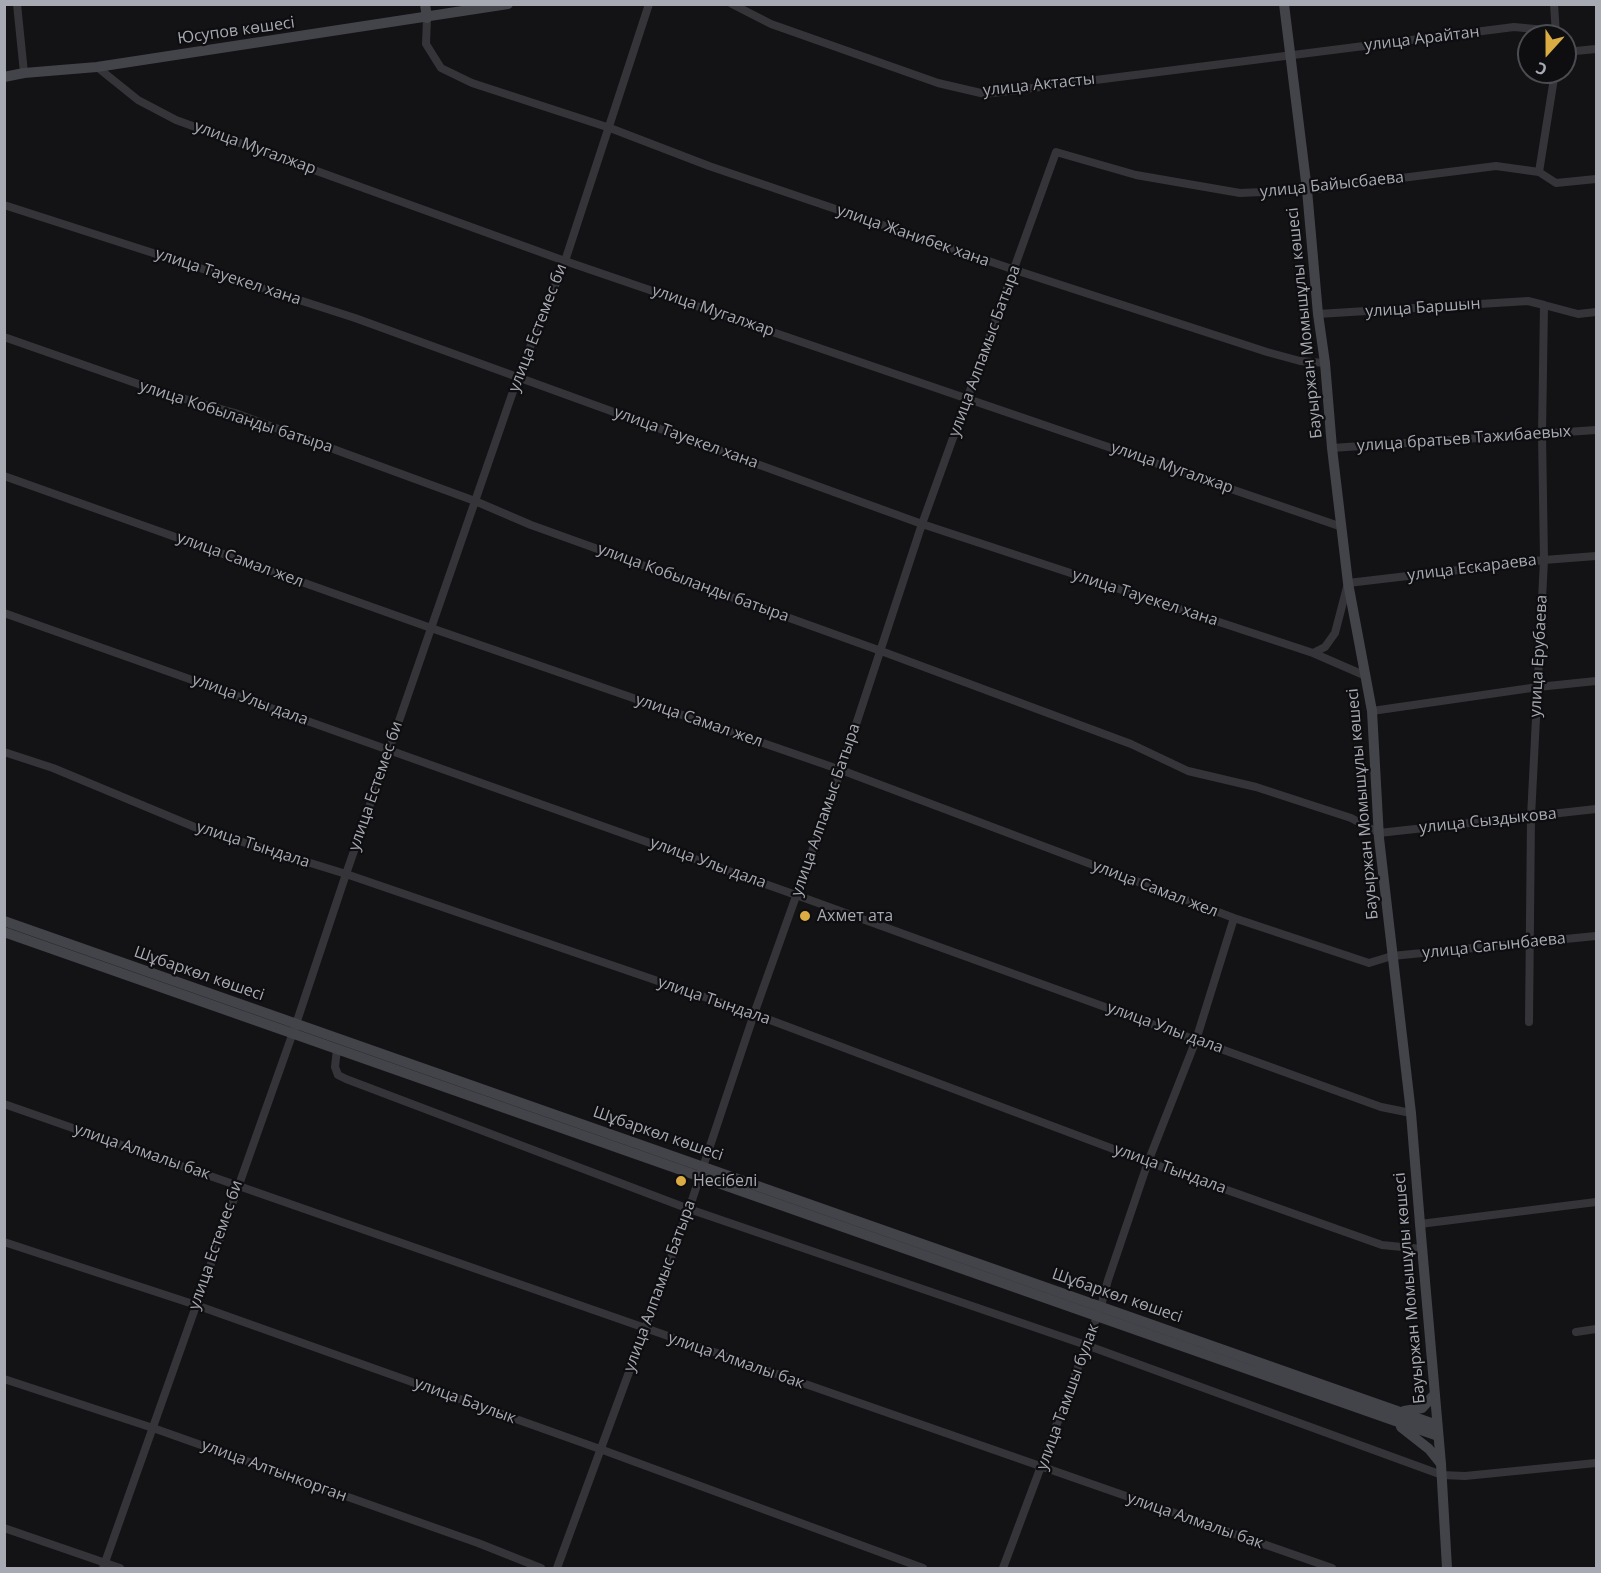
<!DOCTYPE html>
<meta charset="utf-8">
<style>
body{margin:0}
#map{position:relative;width:1601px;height:1573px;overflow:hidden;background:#131315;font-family:"Open Sans",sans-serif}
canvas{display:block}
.frame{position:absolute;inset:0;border:6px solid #a7aab3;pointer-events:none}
.north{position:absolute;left:1517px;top:24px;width:60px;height:60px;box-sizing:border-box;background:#0e0e10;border:2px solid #4b4c51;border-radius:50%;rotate:201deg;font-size:16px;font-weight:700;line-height:24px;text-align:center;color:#a7aab3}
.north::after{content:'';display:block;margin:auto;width:21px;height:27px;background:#dcac44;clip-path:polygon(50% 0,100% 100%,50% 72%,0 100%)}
</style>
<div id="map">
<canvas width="1601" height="1573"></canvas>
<div class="frame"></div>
<div class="north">С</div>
</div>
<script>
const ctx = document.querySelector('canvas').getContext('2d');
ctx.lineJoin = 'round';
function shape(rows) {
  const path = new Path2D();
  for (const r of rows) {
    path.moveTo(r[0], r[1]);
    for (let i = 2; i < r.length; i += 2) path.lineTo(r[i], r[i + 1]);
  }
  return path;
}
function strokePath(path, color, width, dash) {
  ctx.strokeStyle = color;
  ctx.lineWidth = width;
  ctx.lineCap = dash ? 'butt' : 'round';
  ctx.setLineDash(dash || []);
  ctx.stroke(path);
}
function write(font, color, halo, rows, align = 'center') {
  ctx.font = font + ' "Open Sans",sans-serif';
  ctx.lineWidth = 4.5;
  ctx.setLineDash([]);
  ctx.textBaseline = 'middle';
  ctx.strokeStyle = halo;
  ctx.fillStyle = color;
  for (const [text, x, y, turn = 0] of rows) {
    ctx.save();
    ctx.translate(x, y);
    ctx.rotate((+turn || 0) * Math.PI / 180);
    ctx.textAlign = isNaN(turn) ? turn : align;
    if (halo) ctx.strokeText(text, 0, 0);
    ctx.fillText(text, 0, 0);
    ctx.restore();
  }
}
strokePath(shape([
 [17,4,24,73],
 [732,4,771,24,938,83,985,94,1514,27,1556,31],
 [1554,4,1556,34],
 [427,18,426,44,441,68,472,83,610,128,709,166,1015,270,1267,352,1300,361,1325,363],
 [1565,52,1596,49],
 [97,67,138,100,176,120,565,261,1342,527],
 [1555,72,1539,172,1556,183,1596,179],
 [4,205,355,318,922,524,1313,653,1366,676],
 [1544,305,1578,314,1596,312],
 [1318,314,1528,301,1544,305,1542,434,1544,560,1531,817,1529,1022],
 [4,337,164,393,235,413,475,501,531,525,881,651,1131,744,1188,771,1256,787,1351,818,1379,833,1596,809],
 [1332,448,1596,430],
 [4,476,431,628,841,770,1234,918,1369,963,1392,956,1596,936],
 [4,613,796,895,1381,1107,1411,1113],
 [1313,653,1325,647,1335,633,1348,583,1544,560,1596,556],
 [1372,711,1538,687,1596,681],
 [4,752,53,768,197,828,346,874,754,1014,1148,1162,1382,1245,1422,1249],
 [337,1049,335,1067,338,1075,346,1079,689,1209,1086,1345,1442,1475,1465,1476,1596,1463],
 [4,1104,1332,1568],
 [1420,1224,1596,1202],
 [4,1242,196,1305,600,1449,923,1568],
 [1576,1332,1596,1329],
 [4,1379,153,1428,478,1543,541,1568],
 [4,1528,120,1568],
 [103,1568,296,1024,346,874,518,377,565,261,649,4],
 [557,1568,689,1209,754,1014,841,770,922,524,1056,152,1136,175,1240,193,1307,190,1496,166,1539,172],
 [1003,1568,1101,1306,1108,1280,1148,1162,1196,1040,1234,918]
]), '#353539', 8);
strokePath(shape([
 [425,4,427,18],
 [1284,4,1307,190,1318,314,1325,363,1332,448,1348,583,1372,711,1379,838,1411,1113,1420,1224,1441,1464,1447,1568],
 [4,77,24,73,97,67,508,4],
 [4,921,1437,1425],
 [4,932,1438,1436],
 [1404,1411,1422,1408,1434,1395],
 [1401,1427,1429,1449,1441,1464]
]), '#434449', 10);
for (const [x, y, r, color] of [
 [805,916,6,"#dcac44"],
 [681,1181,6,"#dcac44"]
]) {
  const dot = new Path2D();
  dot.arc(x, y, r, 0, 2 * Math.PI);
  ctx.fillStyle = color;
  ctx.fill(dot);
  strokePath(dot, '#0e0e10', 2);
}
write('16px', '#a7aab3', '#0e0e10', [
 ["Юсупов көшесі",236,31,-8],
 ["улица Арайтан",1422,39,-7],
 ["улица Актасты",1039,85,-6],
 ["улица Мугалжар",255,148,20],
 ["улица Байысбаева",1332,185,-6],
 ["улица Жанибек хана",913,236,19],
 ["улица Тауекел хана",228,277,18],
 ["улица Баршын",1423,308,-4],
 ["улица Мугалжар",713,311,19],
 ["Бауыржан Момышұлы көшесі",1305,323,-96],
 ["улица Естемес би",538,328,-69],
 ["улица Алпамыс Батыра",985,351,-70],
 ["улица Кобыланды батыра",236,417,18],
 ["улица Тауекел хана",686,438,20],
 ["улица братьев Тажибаевых",1464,439,-4],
 ["улица Мугалжар",1172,468,19],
 ["улица Самал жел",240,560,20],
 ["улица Ескараева",1472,568,-7],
 ["улица Кобыланды батыра",693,583,20],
 ["улица Тауекел хана",1145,598,18],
 ["улица Ерубаева",1539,656,-87],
 ["улица Улы дала",250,700,20],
 ["улица Самал жел",699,721,19],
 ["улица Естемес би",376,786,-71],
 ["Бауыржан Момышұлы көшесі",1363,804,-95],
 ["улица Алпамыс Батыра",826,810,-71],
 ["улица Сыздыкова",1488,821,-6],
 ["улица Тындала",253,845,18],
 ["улица Улы дала",708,863,20],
 ["улица Самал жел",1155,889,21],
 ["улица Сагынбаева",1494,946,-6],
 ["Шұбаркөл көшесі",199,974,19],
 ["улица Тындала",714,1001,19],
 ["улица Улы дала",1165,1028,20],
 ["Шұбаркөл көшесі",658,1134,19],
 ["улица Алмалы бак",142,1152,19],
 ["улица Тындала",1170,1169,20],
 ["улица Естемес би",216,1245,-71],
 ["улица Алпамыс Батыра",660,1286,-70],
 ["Бауыржан Момышұлы көшесі",1410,1288,-95],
 ["Шұбаркөл көшесі",1117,1296,19],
 ["улица Алмалы бак",736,1361,19],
 ["улица Тамшы булак",1068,1397,-70],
 ["улица Баулык",465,1401,20],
 ["улица Алтынкорган",274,1471,20],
 ["улица Алмалы бак",1195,1521,19]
]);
write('16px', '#a7aab3', '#0e0e10', [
 ["Ахмет ата",817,916],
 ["Несібелі",693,1181]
], 'left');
</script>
